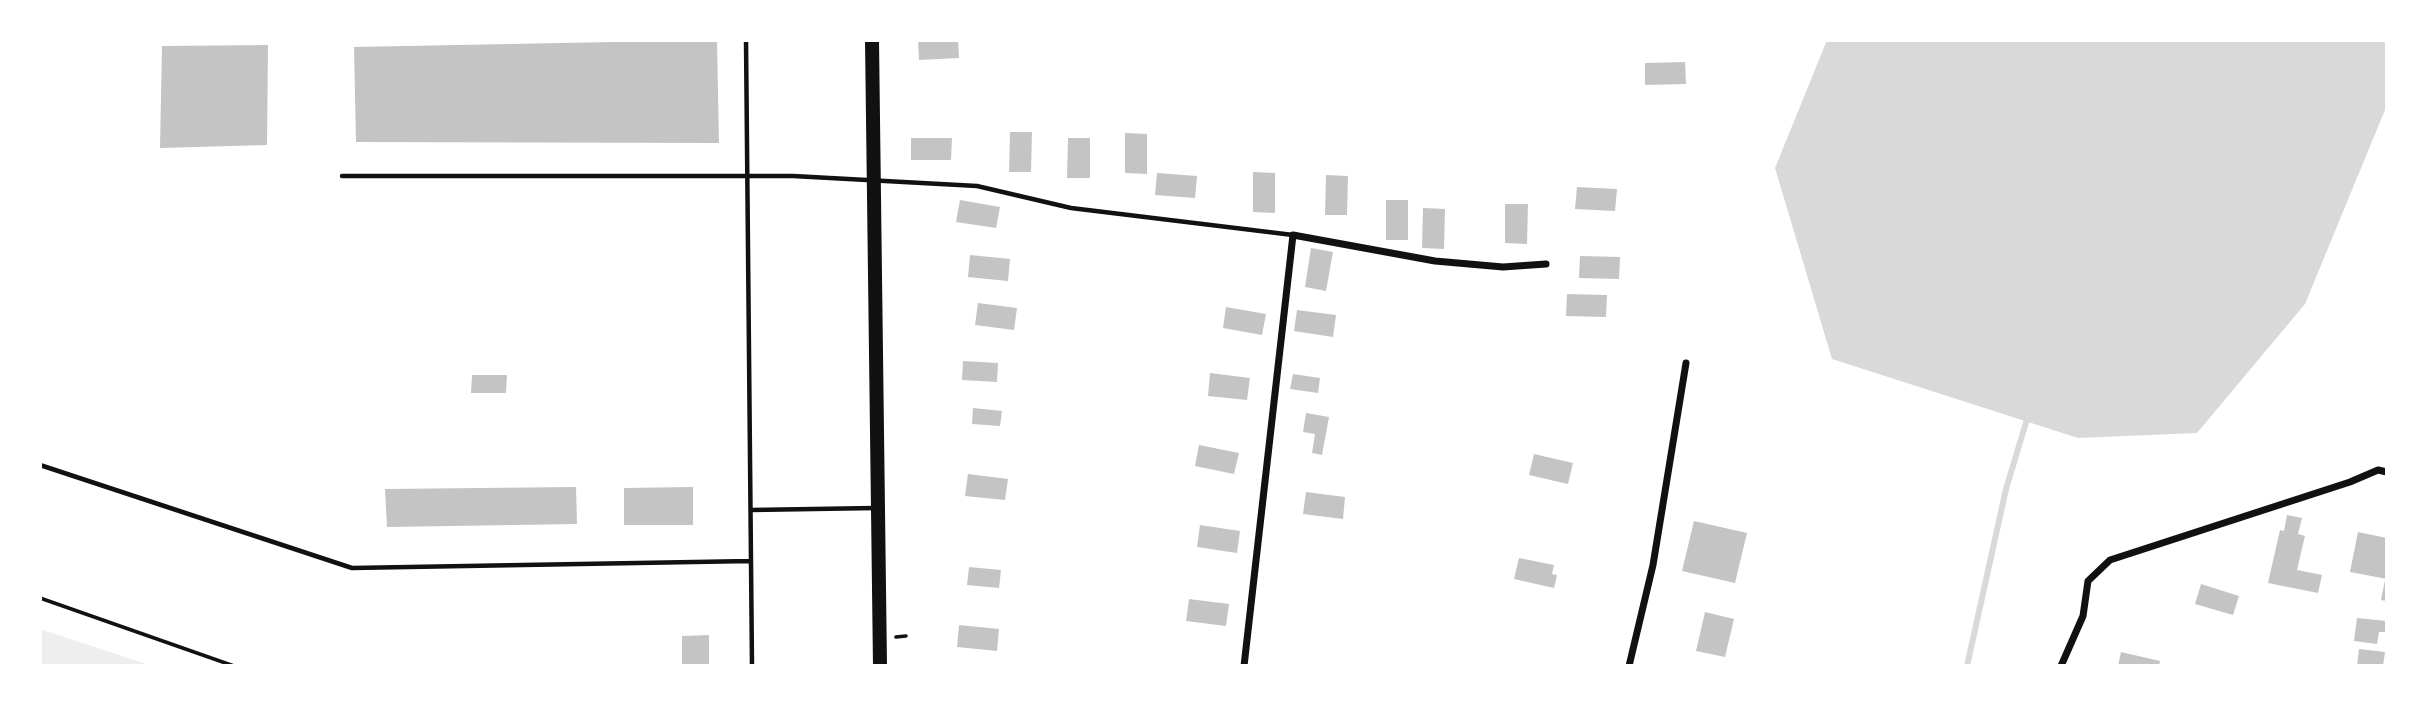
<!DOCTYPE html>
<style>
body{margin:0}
#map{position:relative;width:2427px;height:706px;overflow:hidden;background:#fff;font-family:"Alegreya Sans",sans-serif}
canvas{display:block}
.frame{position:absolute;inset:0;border:42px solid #fff;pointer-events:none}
</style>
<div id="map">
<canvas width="2427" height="706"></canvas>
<div class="frame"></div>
</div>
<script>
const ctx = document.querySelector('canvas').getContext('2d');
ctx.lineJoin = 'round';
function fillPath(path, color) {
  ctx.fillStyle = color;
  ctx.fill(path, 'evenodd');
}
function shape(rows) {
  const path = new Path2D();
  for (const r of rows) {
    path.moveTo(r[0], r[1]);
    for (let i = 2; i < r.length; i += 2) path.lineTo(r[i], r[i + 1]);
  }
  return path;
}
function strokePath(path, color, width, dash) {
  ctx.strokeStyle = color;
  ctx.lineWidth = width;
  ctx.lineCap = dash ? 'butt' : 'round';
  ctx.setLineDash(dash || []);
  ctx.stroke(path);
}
fillPath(shape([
 [40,629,152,666,40,666]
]), '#eee');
fillPath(shape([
 [1827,40,2387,40,2387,105,2305,304,2197,433,2078,438,1832,359,1775,168]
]), '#d9d9d9');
strokePath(shape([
 [1967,666,2006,489,2028,416]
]), '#d9d9d9', 6);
fillPath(shape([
 [717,40,719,143,356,142,354,47],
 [918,40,958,40,959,58,919,60],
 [268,45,267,145,160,148,162,46],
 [1685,62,1686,84,1645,85,1645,63],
 [1010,132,1032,132,1031,172,1009,172],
 [1125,133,1147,134,1147,174,1125,173],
 [911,138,952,138,951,160,911,160],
 [1068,138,1090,138,1090,178,1067,178],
 [1253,172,1275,173,1275,213,1253,212],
 [1157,173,1197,176,1195,198,1155,195],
 [1326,175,1348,176,1347,215,1325,215],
 [1577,187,1617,189,1615,211,1575,209],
 [960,200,1000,207,996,228,956,222],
 [1386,200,1408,200,1408,240,1386,240],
 [1505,204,1528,204,1527,244,1505,243],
 [1423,208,1445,209,1444,249,1422,248],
 [1311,248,1333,252,1326,291,1305,287],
 [970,255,1010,259,1008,281,968,277],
 [1580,256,1620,257,1619,279,1579,278],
 [1567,294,1607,295,1606,317,1566,316],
 [978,303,1017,308,1014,330,975,325],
 [1226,307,1266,314,1262,335,1223,328],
 [1297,310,1336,315,1333,337,1294,331],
 [963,361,998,363,997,382,962,380],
 [1210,373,1250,378,1247,400,1208,396],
 [1293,374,1320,378,1318,393,1290,389],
 [472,375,507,375,506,393,471,393],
 [973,408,1002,411,1000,426,972,424],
 [1306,413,1329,417,1322,455,1312,453,1315,434,1303,432],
 [1199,445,1239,453,1234,474,1195,466],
 [1534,454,1573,463,1568,484,1529,475],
 [968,474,1008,479,1005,500,965,496],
 [576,487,577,524,387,527,385,489],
 [693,487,693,525,624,525,624,488],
 [1306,492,1345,497,1343,519,1303,514],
 [2287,515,2302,518,2298,534,2305,536,2297,570,2322,575,2318,593,2268,583,2280,530,2284,531],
 [1694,521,1747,533,1735,583,1682,571],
 [1200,525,1240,531,1237,553,1197,547],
 [2358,532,2387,538,2387,579,2350,572],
 [1519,558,1554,565,1552,574,1557,575,1554,588,1514,579],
 [969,567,1001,570,999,588,967,585],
 [2385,580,2387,580,2387,601,2381,600],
 [2201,584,2239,596,2233,615,2195,604],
 [1189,599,1229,604,1226,626,1186,621],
 [1705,612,1734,619,1725,657,1696,651],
 [2357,618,2387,621,2387,632,2379,632,2377,644,2354,641],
 [959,625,999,629,997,651,957,647],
 [709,635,709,666,682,666,682,636],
 [2359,649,2385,652,2383,666,2357,666],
 [2121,652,2160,661,2159,666,2118,666]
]), '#c4c4c4');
strokePath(shape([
 [40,598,234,666],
 [896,637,906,636]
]), '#111', 3.5);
strokePath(shape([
 [746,40,752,666],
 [342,176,793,176,977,186,1071,208,1293,235],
 [40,465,352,568,751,561],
 [751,510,876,508]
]), '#111', 4.5);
strokePath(shape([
 [1244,666,1293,235,1435,261,1503,267,1546,264],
 [1629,666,1653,565,1686,363],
 [2061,666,2083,616,2088,581,2110,560,2350,482,2378,470,2387,472]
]), '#111', 7);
strokePath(shape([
 [872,40,880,666]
]), '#111', 14);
</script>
